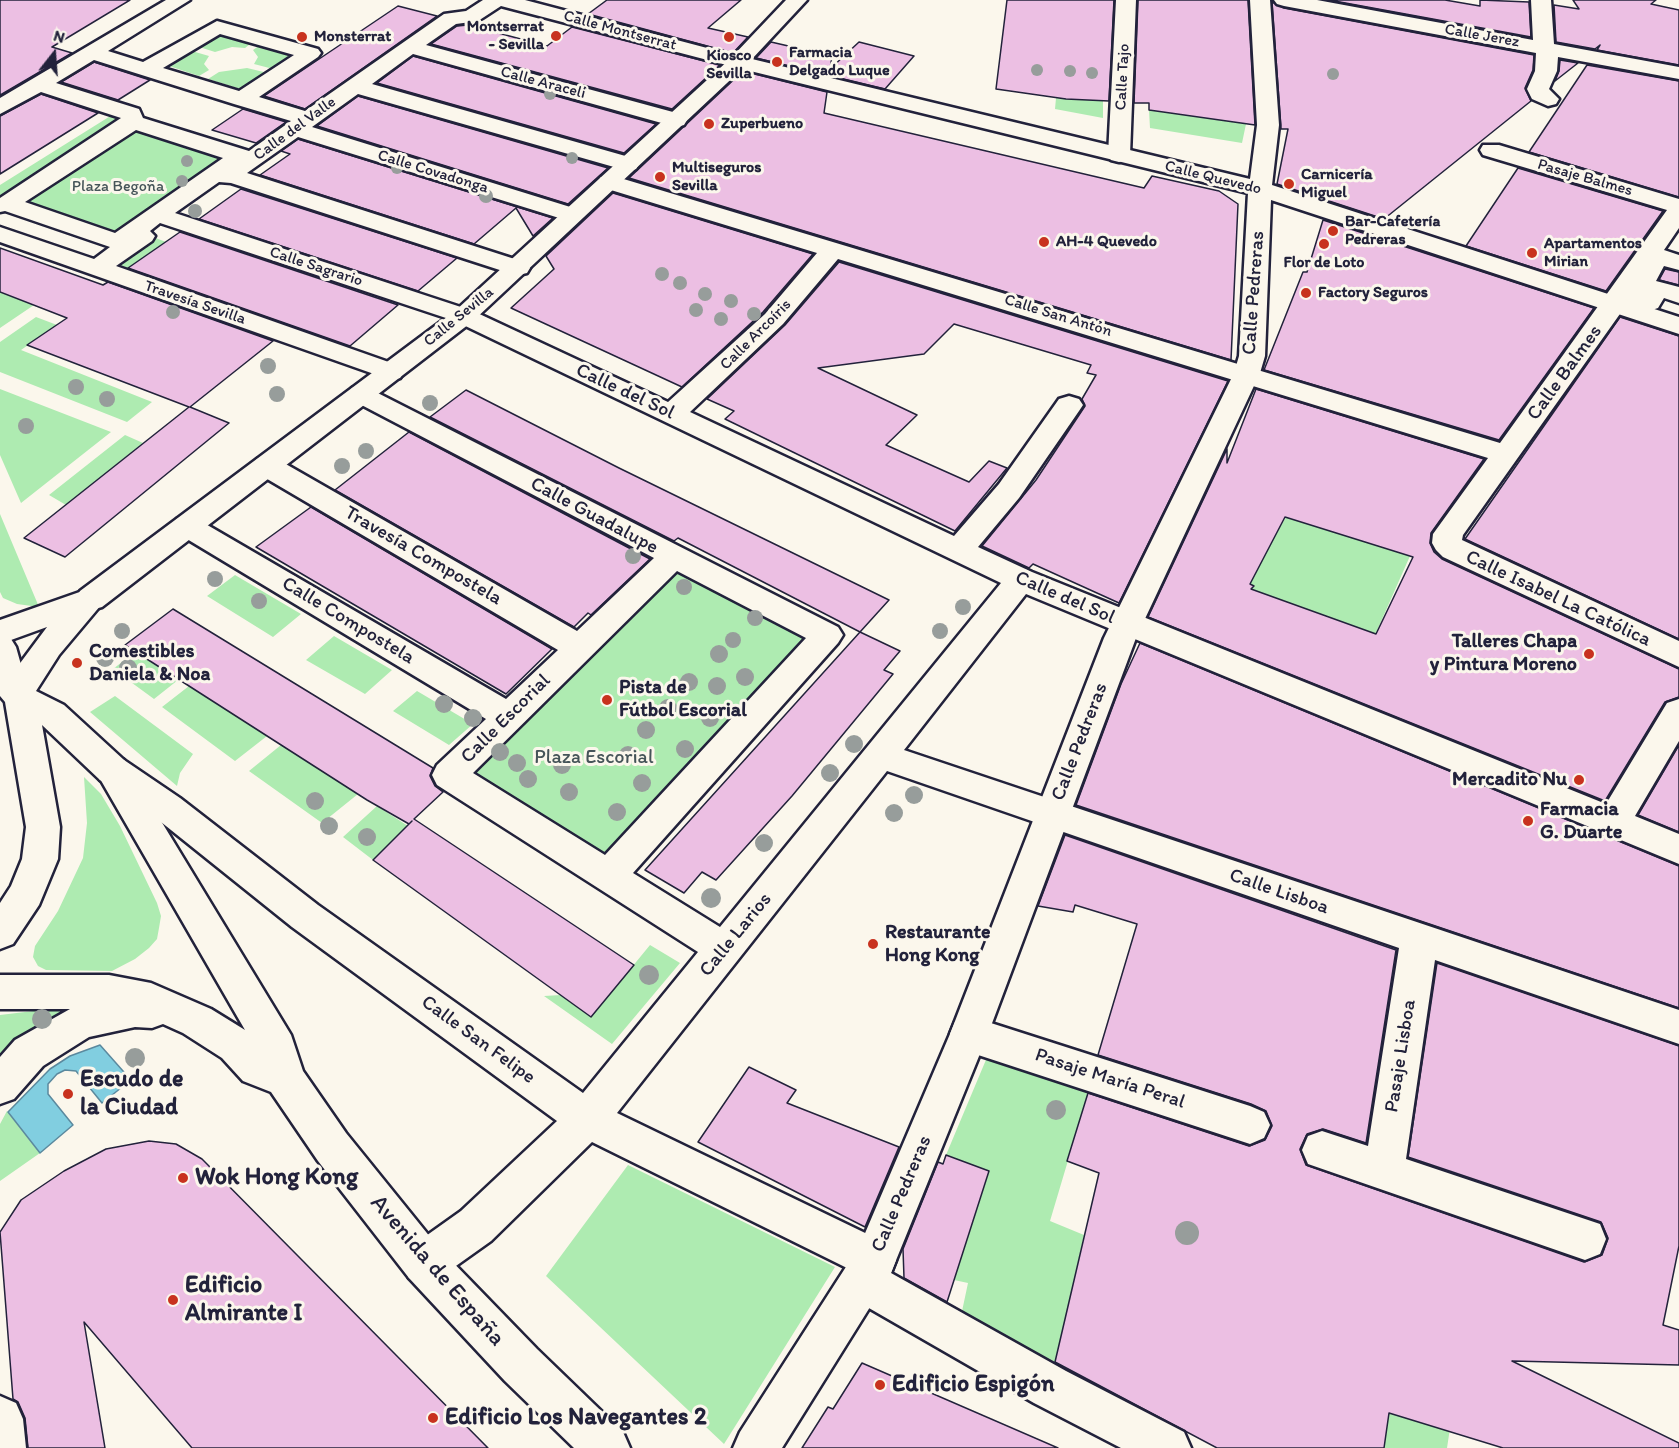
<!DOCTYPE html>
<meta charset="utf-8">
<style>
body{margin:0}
#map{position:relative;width:1679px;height:1448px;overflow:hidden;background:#fbf7ec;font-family:Itim,sans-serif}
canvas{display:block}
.north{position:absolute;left:24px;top:24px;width:60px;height:60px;-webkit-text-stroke:4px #fbf7ec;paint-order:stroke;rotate:17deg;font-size:16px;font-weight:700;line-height:24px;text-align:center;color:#22223b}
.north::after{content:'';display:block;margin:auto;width:21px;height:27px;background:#22223b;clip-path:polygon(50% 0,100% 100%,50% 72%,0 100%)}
</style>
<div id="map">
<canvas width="1679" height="1448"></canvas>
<div class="north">N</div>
</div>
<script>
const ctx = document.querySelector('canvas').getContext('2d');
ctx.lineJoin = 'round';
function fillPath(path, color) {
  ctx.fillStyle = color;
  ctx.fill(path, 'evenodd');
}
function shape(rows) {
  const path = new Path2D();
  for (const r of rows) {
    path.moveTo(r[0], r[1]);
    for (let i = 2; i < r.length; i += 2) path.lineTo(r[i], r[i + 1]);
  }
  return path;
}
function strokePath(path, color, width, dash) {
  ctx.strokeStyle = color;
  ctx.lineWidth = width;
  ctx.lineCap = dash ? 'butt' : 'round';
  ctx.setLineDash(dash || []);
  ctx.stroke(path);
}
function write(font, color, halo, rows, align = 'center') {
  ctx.font = font + ' Itim,sans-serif';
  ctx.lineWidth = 6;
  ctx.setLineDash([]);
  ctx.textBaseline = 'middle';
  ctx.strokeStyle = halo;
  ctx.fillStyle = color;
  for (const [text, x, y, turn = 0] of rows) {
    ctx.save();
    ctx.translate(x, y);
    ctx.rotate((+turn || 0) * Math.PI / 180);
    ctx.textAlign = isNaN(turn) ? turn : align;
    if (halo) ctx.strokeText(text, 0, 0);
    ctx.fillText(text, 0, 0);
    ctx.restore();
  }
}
fillPath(shape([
 [217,31,254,41,245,48,232,47,215,52,193,45],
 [263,43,301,54,277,70,254,64,258,57,253,50],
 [185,49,209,56,204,64,209,70,199,76,160,63],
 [247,68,272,74,247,91,208,79,219,72],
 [1056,98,1103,101,1103,118,1055,109],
 [1149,110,1246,124,1242,143,1150,128],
 [112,115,259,154,123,250,0,207,0,185],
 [153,237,166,242,125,270,112,266],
 [0,292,34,305,0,328],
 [36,317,57,325,21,350,152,402,127,422,0,372,0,342],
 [0,389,111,432,21,503,0,455],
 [125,435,143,443,66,505,49,495],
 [0,514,39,607,17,604,3,598,0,592],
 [1286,517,1410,556,1375,635,1251,589,1254,586,1219,573,1273,539],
 [673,557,827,635,609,875,449,775],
 [235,575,301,614,273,637,207,596],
 [334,636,392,670,365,694,306,660],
 [135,652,178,680,154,699,113,669],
 [189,686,267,736,235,761,162,707],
 [417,691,473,724,449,745,393,711],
 [115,696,193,754,180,773,177,786,90,712],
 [281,745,358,794,322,823,249,771],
 [84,777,101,794,120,826,157,903,161,916,159,928,157,939,149,948,135,959,112,971,46,970,38,966,33,957,35,946,58,911,83,858,87,823],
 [377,806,408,826,373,860,343,837],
 [650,945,680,963,612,1044,544,996,561,995,591,1017],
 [75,1006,0,1069,0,1015],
 [988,1055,1089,1090,1050,1221,1084,1235,1055,1365,961,1316,968,1283,954,1280,989,1172,946,1155],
 [7,1111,40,1153,0,1181,0,1124],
 [628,1165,835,1267,724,1444,546,1276],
 [1457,1382,1447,1448,1384,1448,1389,1413,1424,1424]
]), '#aeebb1');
const water = shape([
 [100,1045,131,1080,102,1103,76,1071,65,1070,57,1074,48,1084,48,1094,73,1125,40,1153,8,1112,50,1069,70,1056,100,1045]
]);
fillPath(water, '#81cee0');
strokePath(water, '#5b899e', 1.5);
const building = shape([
 [0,0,130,0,52,47,72,53,0,95,0,0],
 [607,0,741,0,708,28,748,37,733,53,588,14,607,0],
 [1007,0,1114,0,1109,101,1066,99,996,89,1007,0],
 [1138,0,1248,0,1255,125,1149,110,1149,103,1134,103,1138,0],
 [1329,0,1445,0,1480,6,1480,0,1529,2,1531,37,1329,0],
 [1573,0,1656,0,1651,4,1679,10,1679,65,1597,50,1600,45,1595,49,1556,42,1554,5,1579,9,1573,0],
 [1272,2,1284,8,1534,55,1533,70,1525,88,1531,101,1384,219,1277,184,1288,129,1281,129,1272,2],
 [398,6,437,16,305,109,264,96,398,6],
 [468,25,547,46,572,27,720,65,672,109,431,44,457,26,468,25],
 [771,42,832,56,830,69,859,42,914,56,885,89,756,58,771,42],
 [413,56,656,124,624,153,377,83,413,56],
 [1560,60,1578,63,1555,81,1559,71,1560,60],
 [94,62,150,80,118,100,61,82,94,62],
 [1587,65,1679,81,1679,197,1529,152,1587,65],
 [743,71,827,92,824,113,1144,188,1152,176,1219,191,1238,204,1231,360,629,178,743,71],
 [41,94,98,113,0,174,0,116,41,94],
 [358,96,608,168,568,204,317,126,358,96],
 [243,109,286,122,256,143,212,130,243,109],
 [298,139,553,218,533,236,516,208,474,244,260,175,290,154,281,151,298,139],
 [1518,168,1663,211,1606,291,1466,246,1518,168],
 [241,189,457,258,418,291,199,219,241,189],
 [613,193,813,254,763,312,682,387,511,308,554,269,546,256,613,193],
 [1323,220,1594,308,1499,440,1264,370,1303,272,1307,272,1323,220],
 [180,232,398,305,350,346,128,268,180,232],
 [0,248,103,285,108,282,273,341,190,407,229,423,65,557,24,538,189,407,27,345,67,318,0,292,0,248],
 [839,262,1228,381,1119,603,1033,564,1029,568,982,546,1036,480,1085,406,1082,399,1096,375,1087,373,1091,365,954,324,924,354,818,368,917,415,886,445,969,482,989,461,1007,468,955,531,725,419,734,411,707,399,785,325,839,262],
 [1665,269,1679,272,1679,285,1659,280,1665,269],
 [1620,317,1679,336,1679,639,1465,539,1620,317],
 [1256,389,1484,459,1431,533,1430,543,1434,552,1442,559,1679,669,1679,697,1665,702,1605,801,1148,617,1227,449,1227,463,1256,389],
 [1285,517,1413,557,1376,634,1251,589,1254,586,1250,584,1285,517],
 [466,390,619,468,889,600,860,632,678,538,674,541,430,417,466,390],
 [409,432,650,559,591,615,588,613,574,627,335,490,409,432],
 [311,507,552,649,506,694,256,547,311,507],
 [173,609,433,768,430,776,435,786,443,792,414,819,634,965,591,1017,373,860,412,821,409,824,367,800,125,645,173,609],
 [860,632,900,651,884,670,893,674,792,796,716,880,702,872,684,893,645,870,860,632],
 [1140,643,1679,866,1679,1008,1076,805,1121,684,1140,643],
 [1679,745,1679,832,1638,815,1679,745],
 [1065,835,1396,950,1366,1143,1323,1129,1307,1134,1300,1149,1306,1165,1584,1262,1602,1255,1608,1238,1601,1222,1408,1157,1437,963,1679,1046,1679,1246,1663,1325,1679,1330,1679,1365,1512,1361,1679,1443,1679,1448,1503,1448,1389,1413,1384,1448,1217,1448,1055,1362,1099,1173,1067,1161,1088,1093,1249,1146,1265,1140,1272,1126,1266,1111,1251,1104,1098,1055,1137,924,1075,905,1073,912,1038,906,1065,835],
 [749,1067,796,1090,787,1103,899,1147,865,1227,698,1142,749,1067],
 [149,1141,176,1144,202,1159,488,1448,192,1448,84,1322,105,1448,28,1448,25,1418,18,1402,13,1399,0,1232,21,1200,64,1171,106,1149,149,1141],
 [946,1155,989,1171,947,1302,904,1278,903,1249,938,1162,943,1164,946,1155],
 [862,1363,1058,1448,802,1448,828,1407,833,1409,862,1363]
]);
fillPath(building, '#ecbfe3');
strokePath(building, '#22223b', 1.5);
const minor = shape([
 [166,0,190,0,108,51,143,62,217,21,318,49,321,53,318,57,259,97,305,111,444,14,466,11,483,0,525,0,745,58,749,62,745,66,738,68,501,6,478,21,456,24,426,45,684,115,687,120,684,125,676,127,413,54,372,84,636,159,639,164,636,169,628,171,358,94,312,127,580,210,584,215,580,220,572,222,298,137,247,173,527,263,530,268,527,273,518,275,509,273,231,183,219,182,175,213,473,311,668,402,765,314,817,253,601,187,597,182,601,177,617,177,1500,443,1667,210,1483,155,1480,150,1483,145,1499,145,1679,199,1679,228,1664,250,1679,255,1679,270,1664,266,1656,281,1679,287,1679,303,1664,298,1658,308,1649,311,1627,304,1463,535,1462,540,1679,641,1679,667,1443,557,1436,550,1432,543,1433,534,1488,458,838,259,783,324,690,412,954,536,999,484,1059,399,1069,396,1079,399,1083,405,1079,411,1019,498,978,547,1032,572,1606,804,1667,703,1679,699,1679,741,1635,816,1679,834,1679,864,1026,594,904,750,1679,1010,1679,1044,1435,960,1406,1159,1600,1224,1606,1239,1600,1254,1585,1260,1308,1164,1302,1150,1308,1136,1322,1131,1368,1146,1399,948,887,771,617,1113,890,1245,896,1260,891,1273,1066,1371,1184,1432,1191,1448,1121,1448,1034,1403,848,1296,841,1281,847,1268,592,1142,491,1241,439,1278,424,1284,409,1278,403,1263,409,1248,461,1211,557,1121,292,927,156,818,100,780,95,770,100,760,112,757,124,760,180,798,318,905,583,1093,698,952,437,785,432,775,437,765,486,719,177,533,172,526,177,519,187,516,197,519,506,699,558,650,257,473,253,466,257,459,267,457,277,459,577,631,654,558,352,400,348,394,352,388,362,385,838,627,843,635,838,643,633,873,720,927,1001,583,455,321,160,223,150,231,155,236,152,241,116,266,400,366,404,372,400,378,391,380,0,242,0,227,94,259,110,247,5,211,0,212,0,198,121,118,41,92,0,114,0,98,166,0],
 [220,34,294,55,239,91,163,68,220,34],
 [94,60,234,104,291,121,249,151,143,118,139,109,56,83,94,60],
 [136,130,223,158,115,233,25,202,136,130],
 [677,571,806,638,605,855,473,773,677,571],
 [1116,0,1136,0,1130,155,1127,160,1119,162,1111,160,1108,155,1116,0],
 [1274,0,1317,0,1533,40,1531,0,1551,0,1554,44,1679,67,1679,79,1558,57,1557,71,1549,89,1559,99,1556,104,1548,106,1532,99,1527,89,1535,71,1536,53,1284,6,1277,4,1274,0],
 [0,635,11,639,16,647,27,686,22,695,11,698,0,695,0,635],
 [969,1016,1250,1106,1264,1112,1270,1125,1264,1138,1250,1144,969,1052,955,1046,950,1034,955,1022,969,1016]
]);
const major = shape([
 [786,0,807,0,752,59,1250,179,1257,125,1250,0,1270,0,1279,125,1272,185,1679,317,1679,334,1271,200,1265,356,1260,373,1136,638,988,1034,890,1275,782,1448,733,1448,740,1432,860,1245,950,1034,1104,638,1234,373,1239,356,1248,193,742,69,473,321,102,607,91,610,80,607,76,599,80,591,455,311,731,58,786,0],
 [112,757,124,760,291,1035,303,1071,346,1133,439,1248,537,1349,623,1432,630,1448,574,1448,505,1381,409,1278,318,1161,271,1092,243,1081,222,1058,183,1033,163,1024,152,1028,135,1027,89,1037,43,1066,14,1099,0,1104,0,1057,15,1040,70,1009,0,1009,0,975,109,975,151,983,211,1009,245,1030,95,770,100,760,112,757],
 [0,1396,16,1403,23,1419,26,1448,0,1448,0,1396]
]);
const highway = shape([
 [91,588,102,591,106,599,59,655,36,691,64,705,124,760,129,770,124,780,112,783,100,780,42,725,60,827,58,859,39,905,13,944,0,949,0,903,11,886,22,859,26,827,5,702,0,696,0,662,11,665,15,670,47,627,0,644,0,620,91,588]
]);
strokePath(minor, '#22223b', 5);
strokePath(major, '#22223b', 5);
strokePath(highway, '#22223b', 5);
fillPath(minor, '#fbf7ec');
fillPath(major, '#fbf7ec');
fillPath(highway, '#fbf7ec');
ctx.fillStyle = '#979d9b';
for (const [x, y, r] of [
 [1037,70,6],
 [1070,71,6],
 [1092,73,6],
 [1333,74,6],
 [550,94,6],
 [572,158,6],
 [187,161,6],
 [397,168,6],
 [182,181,6],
 [486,196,7],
 [195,211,7],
 [662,274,7],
 [680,283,7],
 [705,294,7],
 [731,301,7],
 [696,310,7],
 [173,312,7],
 [754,314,7],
 [721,319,7],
 [268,366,8],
 [76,387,8],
 [277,394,8],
 [107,399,8],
 [430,403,8],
 [26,426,8],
 [366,451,8],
 [342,466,8],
 [633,556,8],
 [215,579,8],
 [684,587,8],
 [259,601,8],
 [963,607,8],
 [755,618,8],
 [122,631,8],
 [940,631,8],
 [733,640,8],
 [719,654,9],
 [105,658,9],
 [128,668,9],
 [745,677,9],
 [689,682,9],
 [717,686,9],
 [444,704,9],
 [668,708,9],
 [473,718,9],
 [710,718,9],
 [646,730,9],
 [854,744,9],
 [685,749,9],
 [500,752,9],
 [628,755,9],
 [517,763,9],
 [562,765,9],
 [830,773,9],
 [528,779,9],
 [642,783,9],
 [569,792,9],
 [914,795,9],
 [315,801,9],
 [617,812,9],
 [894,813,9],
 [329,826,9],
 [367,837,9],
 [764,843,9],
 [711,898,10],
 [649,975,10],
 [42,1019,10],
 [135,1058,10],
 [1056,1110,10],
 [1187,1233,12]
]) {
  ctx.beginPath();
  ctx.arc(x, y, r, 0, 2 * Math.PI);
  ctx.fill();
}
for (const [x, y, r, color] of [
 [556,36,6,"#c8321e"],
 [302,37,6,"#c8321e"],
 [729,37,6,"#c8321e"],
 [777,62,6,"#c8321e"],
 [709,124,6,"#c8321e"],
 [660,177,6,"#c8321e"],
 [1289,184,6,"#c8321e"],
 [1333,231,6,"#c8321e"],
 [1044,242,6,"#c8321e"],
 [1324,244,6,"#c8321e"],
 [1532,253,6,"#c8321e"],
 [1306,293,6,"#c8321e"],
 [1589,654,6,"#c8321e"],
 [77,663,6,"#c8321e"],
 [607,700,6,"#c8321e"],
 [1579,780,6,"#c8321e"],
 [1528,821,6,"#c8321e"],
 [873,944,6,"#c8321e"],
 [68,1094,6,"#c8321e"],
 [183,1178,6,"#c8321e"],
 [173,1300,6,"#c8321e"],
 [880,1385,6,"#c8321e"],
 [433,1418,6,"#c8321e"]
]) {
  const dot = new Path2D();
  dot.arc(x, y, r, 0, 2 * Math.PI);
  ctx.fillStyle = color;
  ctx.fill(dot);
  strokePath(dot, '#fbf7ec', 2);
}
write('bold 16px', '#22223b', '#fbf7ec', [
 ["Montserrat",544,27,"right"],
 ["- Sevilla",544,45,"right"],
 ["Monsterrat",314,37],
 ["Farmacia",789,53],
 ["Delgado Luque",789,71],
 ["Kiosco",729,56,"center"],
 ["Sevilla",729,74,"center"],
 ["Zuperbueno",721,124],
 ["Multiseguros",672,168],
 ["Sevilla",672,186],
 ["Carnicería",1301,175],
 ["Miguel",1301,193],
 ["Bar-Cafetería",1345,222],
 ["Pedreras",1345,240],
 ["AH-4 Quevedo",1056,242],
 ["Apartamentos",1544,244],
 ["Mirian",1544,262],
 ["Flor de Loto",1324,263,"center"],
 ["Factory Seguros",1318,293]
], 'left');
write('16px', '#22223b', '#fbf7ec', [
 ["Calle Montserrat",620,31,15],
 ["Calle Jerez",1482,36,10],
 ["Calle Tajo",1123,77,-87],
 ["Calle Araceli",543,83,15],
 ["Calle del Valle",295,129,-36],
 ["Calle Covadonga",433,172,17],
 ["Calle Quevedo",1213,178,14],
 ["Pasaje Balmes",1585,178,16],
 ["Calle Sagrario",316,267,18],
 ["Travesía Sevilla",195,303,19],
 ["Calle San Antón",1058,316,17],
 ["Calle Sevilla",459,317,-39],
 ["Calle Arcoíris",756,335,-45]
]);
write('16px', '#455458', '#fbf7ec', [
 ["Plaza Begoña",118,187]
]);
write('20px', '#22223b', '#fbf7ec', [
 ["Calle Pedreras",1254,293,-86],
 ["Calle Balmes",1565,373,-54],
 ["Calle del Sol",625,392,25],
 ["Calle Guadalupe",594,516,28],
 ["Travesía Compostela",423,556,30],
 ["Calle del Sol",1065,598,23],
 ["Calle Isabel La Católica",1558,599,25],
 ["Calle Compostela",348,621,31],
 ["Calle Escorial",506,719,-45],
 ["Calle Pedreras",1080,742,-69],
 ["Calle Lisboa",1279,892,19],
 ["Calle Larios",736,935,-51],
 ["Calle San Felipe",478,1040,36],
 ["Pasaje Lisboa",1401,1056,-81],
 ["Pasaje María Peral",1110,1079,18],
 ["Calle Pedreras",902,1194,-67]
]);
write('bold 20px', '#22223b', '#fbf7ec', [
 ["Talleres Chapa",1577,642,"right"],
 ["y Pintura Moreno",1577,665,"right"],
 ["Comestibles",89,652],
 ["Daniela & Noa",89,675],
 ["Pista de",619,688],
 ["Fútbol Escorial",619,711],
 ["Mercadito Nu",1567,780,"right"],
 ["Farmacia",1540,810],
 ["G. Duarte",1540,833],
 ["Restaurante",885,933],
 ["Hong Kong",885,956]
], 'left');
write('20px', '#455458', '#fbf7ec', [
 ["Plaza Escorial",594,758]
]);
write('bold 24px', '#22223b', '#fbf7ec', [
 ["Escudo de",80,1080],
 ["la Ciudad",80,1108],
 ["Wok Hong Kong",195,1178],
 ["Edificio",185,1286],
 ["Almirante I",185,1314],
 ["Edificio Espigón",892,1385],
 ["Edificio Los Navegantes 2",445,1418]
], 'left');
write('24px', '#22223b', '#fbf7ec', [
 ["Avenida de España",437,1271,49]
]);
</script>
